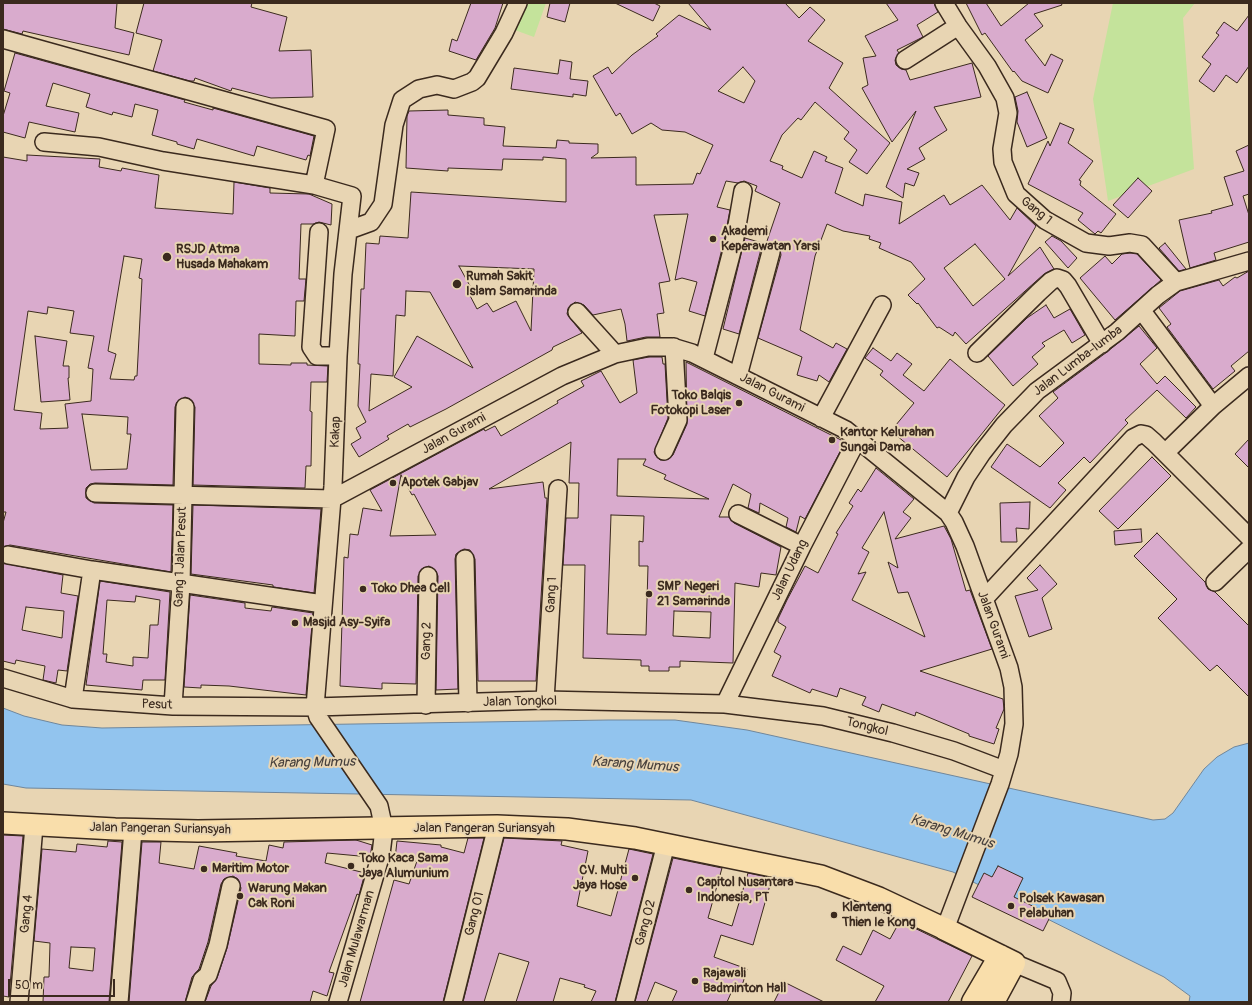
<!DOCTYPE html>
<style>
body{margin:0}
#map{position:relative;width:1252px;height:1005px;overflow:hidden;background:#e8d5b3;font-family:Pangolin,sans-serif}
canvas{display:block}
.frame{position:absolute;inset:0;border:4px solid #3b2a1e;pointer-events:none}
.scale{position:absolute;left:8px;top:979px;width:107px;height:18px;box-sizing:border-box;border:2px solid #3b2a1e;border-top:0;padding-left:5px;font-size:12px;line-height:14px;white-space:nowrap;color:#3b2a1e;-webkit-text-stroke:3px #e8d5b3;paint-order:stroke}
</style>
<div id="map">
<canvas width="1252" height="1005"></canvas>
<div class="frame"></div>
<div class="scale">50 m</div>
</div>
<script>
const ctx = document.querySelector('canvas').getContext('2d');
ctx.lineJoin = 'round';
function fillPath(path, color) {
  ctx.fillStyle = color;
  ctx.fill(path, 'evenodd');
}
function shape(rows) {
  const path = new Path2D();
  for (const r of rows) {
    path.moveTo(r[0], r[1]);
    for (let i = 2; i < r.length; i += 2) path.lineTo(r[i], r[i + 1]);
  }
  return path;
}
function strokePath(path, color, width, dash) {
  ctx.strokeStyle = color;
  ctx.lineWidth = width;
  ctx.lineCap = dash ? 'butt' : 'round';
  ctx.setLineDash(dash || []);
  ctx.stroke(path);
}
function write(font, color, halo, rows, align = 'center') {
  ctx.font = font + ' Pangolin,sans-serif';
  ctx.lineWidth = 4;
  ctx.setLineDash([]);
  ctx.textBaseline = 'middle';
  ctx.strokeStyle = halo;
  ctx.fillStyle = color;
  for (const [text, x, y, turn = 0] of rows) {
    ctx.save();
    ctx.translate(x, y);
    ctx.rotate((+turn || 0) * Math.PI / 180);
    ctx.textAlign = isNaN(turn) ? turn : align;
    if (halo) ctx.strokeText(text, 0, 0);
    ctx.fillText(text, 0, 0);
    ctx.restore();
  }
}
fillPath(shape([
 [522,3,546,3,534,37,512,29],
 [1113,3,1195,3,1183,18,1194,169,1108,201,1093,99]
]), '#c4e39b');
const water = shape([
 [3,708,24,716,62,725,102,728,608,720,675,720,747,730,1153,820,1165,819,1173,813,1204,769,1217,757,1234,747,1249,743,1249,1002,1189,1002,1190,996,1164,977,953,872,691,800,26,788,3,784,3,708]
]);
fillPath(water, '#92c4ee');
strokePath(water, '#6f869b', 1);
const building = shape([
 [3,3,117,3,115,28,134,33,129,55,23,31,22,34,3,29,3,3],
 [144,3,252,3,251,7,287,17,279,51,311,50,313,97,271,98,232,88,231,91,195,78,194,81,190,81,153,71,162,40,136,33,144,3],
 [471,3,503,3,495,28,476,60,449,51,452,39,457,41,471,3],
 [550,3,570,3,565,22,547,17,550,3],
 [615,3,654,3,660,6,653,21,615,3],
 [688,3,785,3,799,18,810,7,825,20,808,41,843,63,829,88,890,143,867,174,849,162,857,150,844,139,849,132,815,102,801,120,798,118,782,135,770,161,783,166,782,169,802,178,814,151,827,157,825,161,843,168,835,193,863,206,865,194,902,202,899,224,944,195,950,205,982,185,1010,220,1017,208,1036,226,1008,276,1040,247,1054,269,1044,274,966,344,955,332,953,336,939,327,937,328,918,303,917,304,908,295,925,279,911,262,879,248,881,243,869,239,870,236,843,231,827,224,815,256,800,330,833,348,836,343,847,349,829,382,819,375,817,381,797,375,802,357,758,338,781,255,780,249,778,245,773,242,766,244,780,203,755,191,757,186,744,181,738,183,726,181,717,207,730,210,724,241,705,316,689,311,697,282,682,278,675,280,688,214,654,215,670,281,659,283,664,313,657,314,660,337,646,337,627,341,625,324,621,309,593,315,584,305,575,302,568,309,567,314,582,333,553,347,552,350,446,409,410,427,408,424,387,436,389,439,359,457,351,444,361,438,356,428,366,422,358,406,360,364,358,364,361,289,364,289,366,243,379,244,380,236,408,238,411,192,566,202,566,159,543,157,543,160,503,159,502,170,448,168,448,171,406,168,407,116,409,111,448,110,448,115,484,118,484,125,505,127,503,146,556,148,557,140,569,141,569,143,598,144,598,153,591,158,636,157,636,185,693,184,697,173,700,174,713,145,685,132,662,130,651,123,632,134,620,113,616,116,593,76,608,67,612,74,632,55,658,36,656,34,679,15,711,30,688,3],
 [743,67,755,81,744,103,718,91,743,67],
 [975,244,1005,279,973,306,944,268,975,244],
 [459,266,534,269,531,331,516,301,493,312,487,303,477,309,466,288,470,286,459,266],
 [406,291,430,292,473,368,417,336,394,377,412,387,369,411,371,374,393,376,396,315,405,316,406,291],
 [886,3,934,3,938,12,917,25,923,37,897,50,899,53,895,60,896,65,901,69,906,70,910,80,972,63,981,97,934,107,947,130,919,148,925,159,907,169,919,173,914,186,905,183,903,198,886,187,916,111,892,142,862,88,868,85,863,58,876,56,865,36,898,20,886,3],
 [966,3,986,3,1001,26,1029,3,1061,3,1062,5,1034,14,1043,26,1025,40,1045,66,1051,54,1063,60,1048,93,1022,81,1014,71,1013,72,985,33,982,35,966,3],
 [1249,15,1249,66,1237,83,1226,75,1214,92,1199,81,1211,64,1202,57,1219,35,1216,33,1224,22,1237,31,1249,15],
 [15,53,185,100,184,102,213,110,213,108,314,136,310,156,308,155,306,160,257,146,254,156,197,139,194,149,177,144,177,142,152,135,158,110,135,104,132,117,113,112,112,115,86,107,90,94,53,83,46,106,79,113,75,132,29,122,25,138,3,132,3,116,10,93,4,91,15,53],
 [560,60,572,62,570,79,588,81,586,96,573,94,573,97,511,89,514,68,558,74,560,60],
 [1027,92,1047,138,1027,147,1017,122,1018,111,1015,97,1027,92],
 [1060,123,1074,129,1068,143,1093,161,1079,180,1081,181,1080,185,1116,214,1101,233,1098,231,1095,234,1078,220,1083,213,1028,184,1048,141,1050,146,1060,123],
 [1249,145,1249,194,1243,196,1249,215,1249,242,1214,253,1216,260,1190,268,1179,220,1212,213,1211,211,1233,205,1224,177,1244,171,1236,151,1249,145],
 [27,155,100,159,99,167,121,171,122,168,159,175,155,208,233,214,234,182,270,188,270,193,309,194,332,204,331,225,319,222,313,224,301,224,299,279,306,279,304,301,296,301,295,336,259,334,259,364,291,365,291,363,307,363,307,365,328,366,327,382,311,382,310,411,312,412,311,466,306,466,305,488,193,485,195,407,190,399,185,397,177,402,175,407,173,485,95,483,90,484,86,488,86,498,94,503,173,505,171,572,10,545,3,547,3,523,6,512,3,512,3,157,27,161,27,155],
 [124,256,142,259,139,278,142,279,137,376,135,376,134,380,110,379,116,354,108,351,124,256],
 [48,307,74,311,70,333,94,336,88,368,93,369,91,401,65,404,68,428,40,429,42,413,14,410,28,311,47,314,48,307],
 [82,414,128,417,127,434,131,434,127,469,91,470,82,414],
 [1138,178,1152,191,1128,218,1113,205,1138,178],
 [1052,236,1061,241,1077,258,1068,268,1045,242,1052,236],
 [745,238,766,244,761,249,739,334,723,329,745,238],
 [1165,243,1186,269,1179,271,1159,248,1165,243],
 [1130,253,1137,254,1161,280,1115,320,1080,278,1105,256,1112,264,1122,254,1130,253],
 [1249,271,1249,351,1231,366,1235,371,1213,389,1167,327,1171,324,1159,308,1180,291,1219,280,1223,286,1235,277,1237,278,1249,271],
 [1046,305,1054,318,1070,309,1085,335,1072,343,1064,330,1042,343,1045,346,1032,357,1038,364,1013,386,988,356,1027,318,1046,305],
 [1139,326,1157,348,1140,364,1157,384,1165,376,1196,407,1186,418,1157,390,1125,420,1128,423,1090,463,1084,457,1058,483,1066,490,1050,508,991,467,1007,444,1040,467,1064,443,1039,416,1058,398,1053,392,1107,352,1139,326],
 [35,336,67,341,63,366,69,366,69,378,68,378,70,400,41,402,35,336],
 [873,348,891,361,897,353,912,364,903,375,924,391,950,359,1005,405,947,477,891,431,914,403,880,375,883,371,865,358,873,348],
 [649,357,662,357,663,364,665,364,668,418,654,452,656,456,660,460,669,459,673,455,687,424,686,362,845,442,805,519,800,516,796,532,786,527,788,518,760,503,759,513,748,508,751,494,733,484,719,517,729,517,734,523,781,547,776,575,761,573,759,587,735,583,733,663,680,661,680,667,669,667,669,671,649,671,649,666,641,666,641,660,583,658,585,565,563,565,566,518,578,518,579,483,569,483,571,442,489,489,543,482,545,498,547,498,536,681,478,681,475,559,470,550,464,549,456,554,455,559,458,689,436,690,438,576,436,571,429,566,423,568,418,576,416,684,382,683,382,689,340,686,344,557,348,558,350,534,358,535,363,508,382,511,370,490,484,429,485,431,495,426,501,436,558,403,557,401,584,386,581,381,601,371,620,403,637,393,633,360,649,357],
 [618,459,646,459,643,465,666,475,664,479,709,499,617,496,618,459],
 [401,475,412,495,414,494,436,535,390,536,401,475],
 [611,515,644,516,643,542,639,541,639,566,648,566,646,635,607,634,611,515],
 [674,611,711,612,710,638,673,636,674,611],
 [1249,439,1249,468,1235,454,1249,439],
 [1152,457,1171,476,1118,529,1099,511,1152,457],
 [876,468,914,499,903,512,911,518,895,539,944,526,951,539,966,591,970,590,992,649,920,671,1003,699,1004,709,996,728,999,729,994,744,969,736,969,734,916,712,915,716,882,704,879,712,862,705,866,697,840,688,837,697,812,689,810,693,772,676,781,656,774,652,786,627,778,622,778,619,787,600,805,566,818,573,838,534,836,533,853,506,849,503,858,489,861,492,876,468],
 [884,512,898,568,888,562,898,593,908,592,925,637,852,600,866,572,858,574,869,552,862,548,884,512],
 [1030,502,1029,529,1016,528,1017,542,1001,542,1000,503,1030,502],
 [193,505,321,509,314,593,273,587,273,585,191,574,193,505],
 [1141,529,1142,542,1115,545,1114,531,1141,529],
 [1157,533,1205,582,1208,589,1215,592,1249,626,1249,697,1217,665,1210,671,1158,618,1177,599,1134,556,1157,533],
 [3,563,63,575,61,593,78,596,67,671,58,670,56,683,43,680,45,666,16,660,15,664,3,661,3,563],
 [26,607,64,611,62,638,22,630,26,607],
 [1040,565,1057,584,1042,598,1052,629,1029,637,1015,596,1038,590,1027,578,1040,565],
 [100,581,170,592,165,680,143,680,142,690,86,685,100,581],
 [136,596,160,600,158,625,150,625,148,658,133,657,133,666,106,662,107,654,103,654,107,600,135,602,136,596],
 [190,595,245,603,245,608,271,611,272,607,313,613,306,695,229,686,201,685,201,688,184,687,190,595],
 [3,835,23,836,9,997,3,996,3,835],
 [468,838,484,838,443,1002,360,1002,394,880,409,884,417,861,395,859,397,841,441,845,441,847,464,853,468,838],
 [504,838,562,841,561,845,588,851,577,906,611,916,629,849,653,854,615,1002,591,1002,596,991,584,987,585,985,560,978,553,1002,516,1002,529,962,499,953,484,1002,463,1002,504,838],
 [356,840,372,845,370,857,327,853,325,863,365,873,359,895,357,894,329,972,334,973,327,996,313,991,310,1002,205,1002,211,986,217,978,227,948,241,888,238,879,233,876,224,879,221,884,208,942,199,969,192,977,185,1002,129,1002,142,842,161,842,159,863,194,869,199,846,237,853,236,856,266,861,269,845,283,848,284,842,356,840],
 [108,841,122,842,109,1002,43,1002,44,977,49,977,50,943,34,941,42,849,76,852,77,844,107,847,108,841],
 [71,947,95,948,93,971,69,968,71,947],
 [673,858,722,868,708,918,732,926,748,873,772,878,753,945,721,935,714,957,747,969,742,986,735,984,727,1002,672,1002,677,991,655,982,647,1002,635,1002,673,858],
 [998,866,1023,878,1014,897,1051,915,1043,931,972,897,984,873,992,877,998,866],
 [900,921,972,956,948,1002,875,1002,884,986,836,960,843,946,861,955,873,930,890,939,900,921],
 [784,982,824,1002,774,1002,784,982]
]);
fillPath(building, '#d9abcd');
strokePath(building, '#3b2a1e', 1);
const minor = shape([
 [944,3,958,26,987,66,1005,98,1008,113,1002,149,1003,162,1016,194,1045,220,1086,243,1109,246,1130,243,1142,245,1176,282],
 [3,39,326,129,314,185],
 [905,60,958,26],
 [44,142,99,147,163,161,314,185,352,196,343,274,338,356,333,486,315,707,318,717,379,806,384,829,381,854,338,1002],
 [349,230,371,222,383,204,394,125,402,100,419,89,437,85,454,89,472,82,477,78,504,33,518,3],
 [319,232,311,347,317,356,338,356],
 [1142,311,1213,406],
 [577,312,615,354],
 [977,353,1038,293,1051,281,1057,278,1063,280,1068,286,1102,344],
 [704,358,734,243,743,191],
 [738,376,771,252],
 [821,418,882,305],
 [664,451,678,420,674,347],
 [1165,453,1213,406,1249,376],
 [95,493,332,499,562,376,615,354,648,347,672,347,692,353,846,430,948,513,954,522,965,546,1009,668,1013,687,1014,724,1009,754,1000,784,945,929],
 [948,513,966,477,982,453,1004,425,1037,391,1117,332,1158,295,1176,282,1249,261],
 [738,514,802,546],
 [8,555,92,570,323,604],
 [465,559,468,703],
 [1215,582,1249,549],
 [984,599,1133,438,1141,434,1146,435,1154,442,1249,537],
 [3,678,73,699,173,706,315,707,545,700,725,704,823,716,893,733,954,751,1004,770],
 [73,699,92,570],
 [545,700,558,489],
 [725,704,802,546,858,438],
 [426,705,428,576],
 [173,706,181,584,185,407],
 [1014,963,1057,981,1062,993,1061,1002],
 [19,1002,34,826],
 [119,1002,133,830],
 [195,1002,202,980,208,975,218,945,231,886],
 [453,1002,497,826],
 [625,1002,666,844]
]);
const major = shape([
 [3,823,115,829,198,831,497,826,567,829,635,838,821,876,879,898,945,929]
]);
const highway = shape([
 [945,929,1014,963,993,1002],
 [973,1002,1000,956]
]);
strokePath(minor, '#3b2a1e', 20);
strokePath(major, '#3b2a1e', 24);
strokePath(highway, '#3b2a1e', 25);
strokePath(minor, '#e8d5b3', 17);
strokePath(major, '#f9deab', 21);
strokePath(highway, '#f9deab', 22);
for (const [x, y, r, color] of [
 [713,239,4,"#3b2a1e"],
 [167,257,5,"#3b2a1e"],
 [457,284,5,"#3b2a1e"],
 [739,403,4,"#3b2a1e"],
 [832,440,4,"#3b2a1e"],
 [393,483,4,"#3b2a1e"],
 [363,589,4,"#3b2a1e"],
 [649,594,4,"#3b2a1e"],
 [295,623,4,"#3b2a1e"],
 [351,866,4,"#3b2a1e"],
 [204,869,4,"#3b2a1e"],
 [635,878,4,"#3b2a1e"],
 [689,890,4,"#3b2a1e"],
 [240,896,4,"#3b2a1e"],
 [1011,906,4,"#3b2a1e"],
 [834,915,4,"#3b2a1e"],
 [695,981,4,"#3b2a1e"]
]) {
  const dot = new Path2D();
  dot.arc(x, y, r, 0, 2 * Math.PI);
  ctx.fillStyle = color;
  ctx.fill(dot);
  strokePath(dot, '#e8d5b3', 1.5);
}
write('13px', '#3b2a1e', '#e8d5b3', [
 ["Gang 1",1036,211,39],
 ["Jalan Lumba-lumba",1078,361,-37],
 ["Jalan Gurami",772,393,27],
 ["Kakap",336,432,-87],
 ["Jalan Gurami",454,434,-29],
 ["Gang 1 Jalan Pesut",181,557,-88],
 ["Jalan Udang",790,570,-64],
 ["Gang 1",552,595,-87],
 ["Jalan Gurami",993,625,70],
 ["Gang 2",427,641,-89],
 ["Jalan Tongkol",520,702,-1],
 ["Pesut",157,705,2],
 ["Tongkol",867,727,14],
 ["Jalan Pangeran Suriansyah",160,829,1],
 ["Jalan Pangeran Suriansyah",484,829],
 ["Gang 4",27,914,-85],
 ["Gang 01",475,914,-76],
 ["Gang 02",646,923,-75],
 ["Jalan Mulawarman",357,939,-74]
]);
write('bold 13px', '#3b2a1e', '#e8d5b3', [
 ["Akademi",721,232],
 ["Keperawatan Yarsi",721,247],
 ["RSJD Atma",176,250],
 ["Husada Mahakam",176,265],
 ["Rumah Sakit",466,277],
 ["Islam Samarinda",466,292],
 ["Toko Balqis",731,396,"right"],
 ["Fotokopi Laser",731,411,"right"],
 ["Kantor Kelurahan",840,433],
 ["Sungai Dama",840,448],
 ["Apotek Gabjav",401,483],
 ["SMP Negeri",657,587],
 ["21 Samarinda",657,602],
 ["Toko Dhea Cell",371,589],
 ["Masjid Asy-Syifa",303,623],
 ["Toko Kaca Sama",359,859],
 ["Jaya Alumunium",359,874],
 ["Maritim Motor",212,869],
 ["CV. Multi",627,871,"right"],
 ["Jaya Hose",627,886,"right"],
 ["Capitol Nusantara",697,883],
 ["Indonesia, PT",697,898],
 ["Warung Makan",248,889],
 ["Cak Roni",248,904],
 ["Polsek Kawasan",1019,899],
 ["Pelabuhan",1019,914],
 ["Klenteng",842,908],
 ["Thien Ie Kong",842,923],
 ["Rajawali",703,974],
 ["Badminton Hall",703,989]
], 'left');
write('italic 14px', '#48413d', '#e8d5b3', [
 ["Karang Mumus",312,763,-1],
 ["Karang Mumus",635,765,4],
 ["Karang Mumus",952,832,17]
]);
</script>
